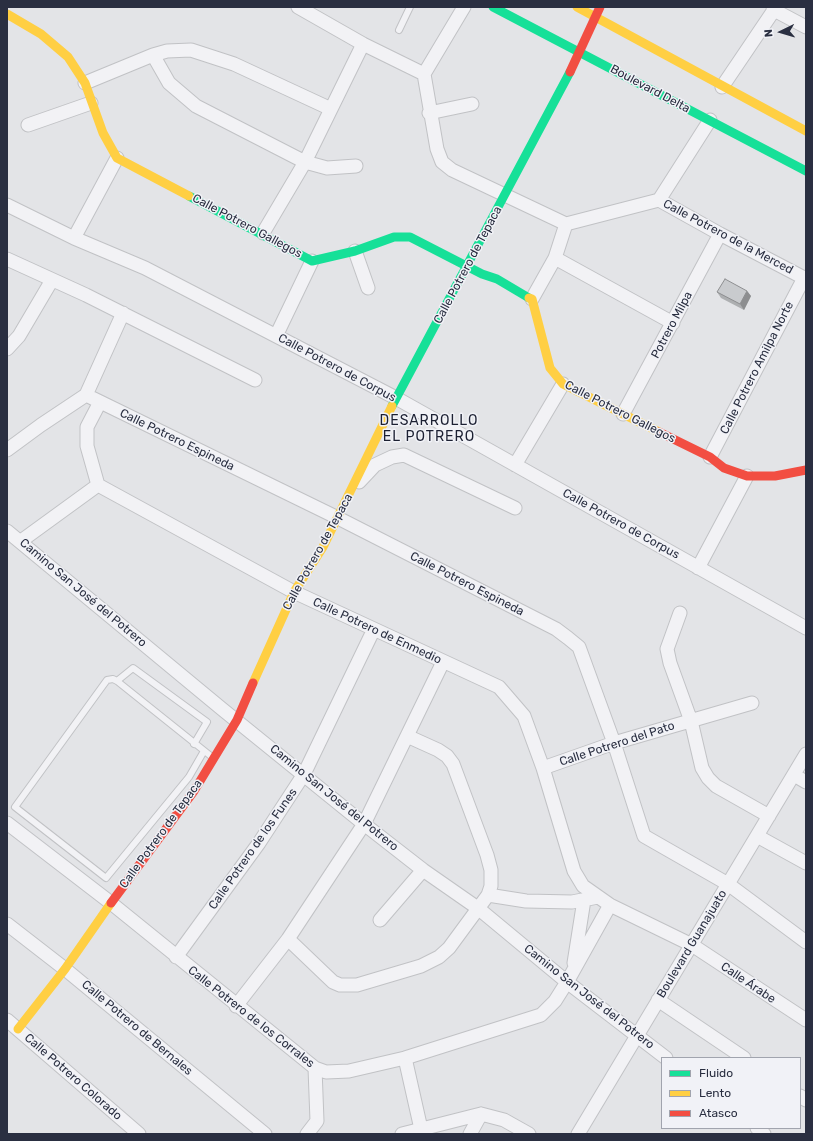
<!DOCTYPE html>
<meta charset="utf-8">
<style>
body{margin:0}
#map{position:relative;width:813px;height:1141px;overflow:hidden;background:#e3e4e7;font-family:Rubik,sans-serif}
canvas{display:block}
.frame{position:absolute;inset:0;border:8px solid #2a2f41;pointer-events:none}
.legend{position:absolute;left:661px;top:1057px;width:140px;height:72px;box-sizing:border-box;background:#f1f2f7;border:1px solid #a1a4ae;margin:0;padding:5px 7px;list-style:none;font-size:12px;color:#2a2f41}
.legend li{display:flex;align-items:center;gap:8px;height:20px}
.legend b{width:20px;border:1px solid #a1a4ae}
.north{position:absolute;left:761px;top:12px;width:40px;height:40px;-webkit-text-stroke:3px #f1f2f7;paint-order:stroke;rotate:265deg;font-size:11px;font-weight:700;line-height:16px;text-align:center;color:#2a2f41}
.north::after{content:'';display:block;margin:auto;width:14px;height:18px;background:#2a2f41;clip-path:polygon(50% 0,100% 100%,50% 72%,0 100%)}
</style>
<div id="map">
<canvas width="813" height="1141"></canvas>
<div class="frame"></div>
<ul class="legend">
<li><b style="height:5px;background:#16e098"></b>Fluido</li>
<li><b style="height:5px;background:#ffcf43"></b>Lento</li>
<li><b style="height:5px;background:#f24e42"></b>Atasco</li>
</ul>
<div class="north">N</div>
</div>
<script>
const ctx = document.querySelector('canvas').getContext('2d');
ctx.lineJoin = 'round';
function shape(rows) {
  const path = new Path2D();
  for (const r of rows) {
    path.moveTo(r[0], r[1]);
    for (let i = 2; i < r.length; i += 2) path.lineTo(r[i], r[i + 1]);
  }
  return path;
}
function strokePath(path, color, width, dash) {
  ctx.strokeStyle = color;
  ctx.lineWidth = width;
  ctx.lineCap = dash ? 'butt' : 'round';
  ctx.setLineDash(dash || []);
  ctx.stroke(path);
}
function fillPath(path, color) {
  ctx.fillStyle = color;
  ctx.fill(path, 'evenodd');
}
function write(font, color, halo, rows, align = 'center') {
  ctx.font = font + ' Rubik,sans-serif';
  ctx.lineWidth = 3;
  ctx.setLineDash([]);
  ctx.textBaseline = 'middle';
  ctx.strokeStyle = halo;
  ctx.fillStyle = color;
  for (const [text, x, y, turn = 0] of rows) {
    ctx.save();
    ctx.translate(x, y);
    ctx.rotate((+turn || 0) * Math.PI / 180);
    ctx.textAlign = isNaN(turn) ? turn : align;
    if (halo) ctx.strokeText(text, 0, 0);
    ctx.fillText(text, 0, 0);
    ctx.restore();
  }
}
const lane = shape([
 [399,30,410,7],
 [117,681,133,668,207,722,194,744],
 [204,751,189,777,106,878,15,807,107,680,113,679,117,681,212,757]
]);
const street = shape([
 [298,7,363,44,424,74,437,149,442,162,452,170,566,224,659,200,720,234,806,279],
 [773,7,774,10,806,27],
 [153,55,169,83,196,106,305,162,327,168,356,166],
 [424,74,464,7],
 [85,83,153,55,167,51,191,50,234,64,331,109],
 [722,87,774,10],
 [429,113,472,104],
 [28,125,91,103],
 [659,200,710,120],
 [7,205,74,238,145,268,396,398,806,628],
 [263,233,305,162,363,44],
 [74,238,117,158],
 [355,251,368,288],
 [555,258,673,323],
 [7,259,86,295,255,380],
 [532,299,555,258,566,224],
 [276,336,312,261],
 [7,349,19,336,52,280],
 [86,395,338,518,556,629,568,638,579,647,614,743,644,836,728,884,806,942],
 [623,414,720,234],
 [7,450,41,425,86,395,123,313],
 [710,457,804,278],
 [515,465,563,384],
 [359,482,375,465,392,457,404,455,515,508],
 [98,485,294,592,499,687,524,716,543,768,574,871,583,886,610,905,692,945,806,1020],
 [98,485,87,446,87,427,100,402],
 [7,531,222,709,364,824,423,870,479,909,567,982,666,1058],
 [21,541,98,485],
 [698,568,747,476],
 [680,613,667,649,670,663,691,721,702,768,708,778,716,786,769,816],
 [543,768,614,743,752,703],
 [794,775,806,782],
 [7,823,111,903,315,1068,326,1072,349,1071,405,1058,541,1015,555,1001,567,982,610,905],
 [757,836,806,863],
 [488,895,526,901,572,902,598,897],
 [380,920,423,870],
 [7,924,65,969,265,1134],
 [288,939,333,982,340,985,357,985,421,966,439,957,449,948,488,895,491,886,491,870,487,855,453,764,447,756,438,750,407,736],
 [176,957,259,843,304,774,374,629],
 [574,963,584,900],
 [658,1000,744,1058],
 [236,1006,288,939,364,824,443,662],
 [7,1020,139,1134],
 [405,1058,421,1129],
 [800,1096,806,1100],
 [757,1128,764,1134],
 [307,1134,317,1121,315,1068],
 [402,1134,481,1114,504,1120,529,1134],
 [470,1134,481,1114],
 [578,1134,806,754]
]);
strokePath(lane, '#c1c2c5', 8);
strokePath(street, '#c1c2c5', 15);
strokePath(lane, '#f2f2f5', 6);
strokePath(street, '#f2f2f5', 13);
strokePath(shape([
 [493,7,806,171],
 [189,196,312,261,355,251,394,237,410,237,482,274,497,279,529,298],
 [392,406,570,72]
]), '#16e098', 9);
strokePath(shape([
 [577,7,806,131],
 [7,14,41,34,68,57,85,83,103,133,117,158,189,196],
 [529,298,532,299,550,368,563,384,659,432],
 [253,683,294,592,323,547,392,406],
 [18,1029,65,969,111,903]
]), '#ffcf43', 9);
strokePath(shape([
 [570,72,600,7],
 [659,432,710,457,724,468,747,476,775,476,806,470],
 [111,903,194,791,237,720,253,683]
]), '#f24e42', 9);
fillPath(shape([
 [747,291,751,296,744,310,721,298,717,292]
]), '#adafb1');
fillPath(shape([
 [747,291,751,296,744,310,740,304]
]), '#8d8e90');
const building = shape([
 [725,279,747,291,740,304,717,292,725,279]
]);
fillPath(building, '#c9cbce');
strokePath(building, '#8d8e90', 1);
write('12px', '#2a2f41', '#f1f2f7', [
 ["Boulevard Delta",650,89,28],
 ["Calle Potrero Gallegos",247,226,28],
 ["Calle Potrero de la Merced",728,237,28],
 ["Calle Potrero de Tepaca",468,265,-62],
 ["Potrero Milpa",672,325,-62],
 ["Calle Potrero de Corpus",337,368,28],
 ["Calle Potrero Amilpa Norte",757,368,-63],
 ["Calle Potrero Gallegos",620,412,27],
 ["Calle Potrero Espineda",177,440,26],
 ["Calle Potrero de Corpus",621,524,29],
 ["Calle Potrero de Tepaca",318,552,-61],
 ["Calle Potrero Espineda",467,584,27],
 ["Camino San José del Potrero",83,593,40],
 ["Calle Potrero de Enmedio",377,631,25],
 ["Calle Potrero del Pato",617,744,-18],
 ["Camino San José del Potrero",334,798,39],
 ["Calle Potrero de Tepaca",161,834,-54],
 ["Calle Potrero de los Funes",253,849,-55],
 ["Boulevard Guanajuato",692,944,-59],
 ["Calle Árabe",748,983,34],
 ["Camino San José del Potrero",589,997,38],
 ["Calle Potrero de los Corrales",251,1017,38],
 ["Calle Potrero de Bernales",137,1028,40],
 ["Calle Potrero Colorado",73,1077,41]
]);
ctx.letterSpacing = '1px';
write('14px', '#1c2032', '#f1f2f7', [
 ["DESARROLLO",429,421],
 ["EL POTRERO",429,437]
]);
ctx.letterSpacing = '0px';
</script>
